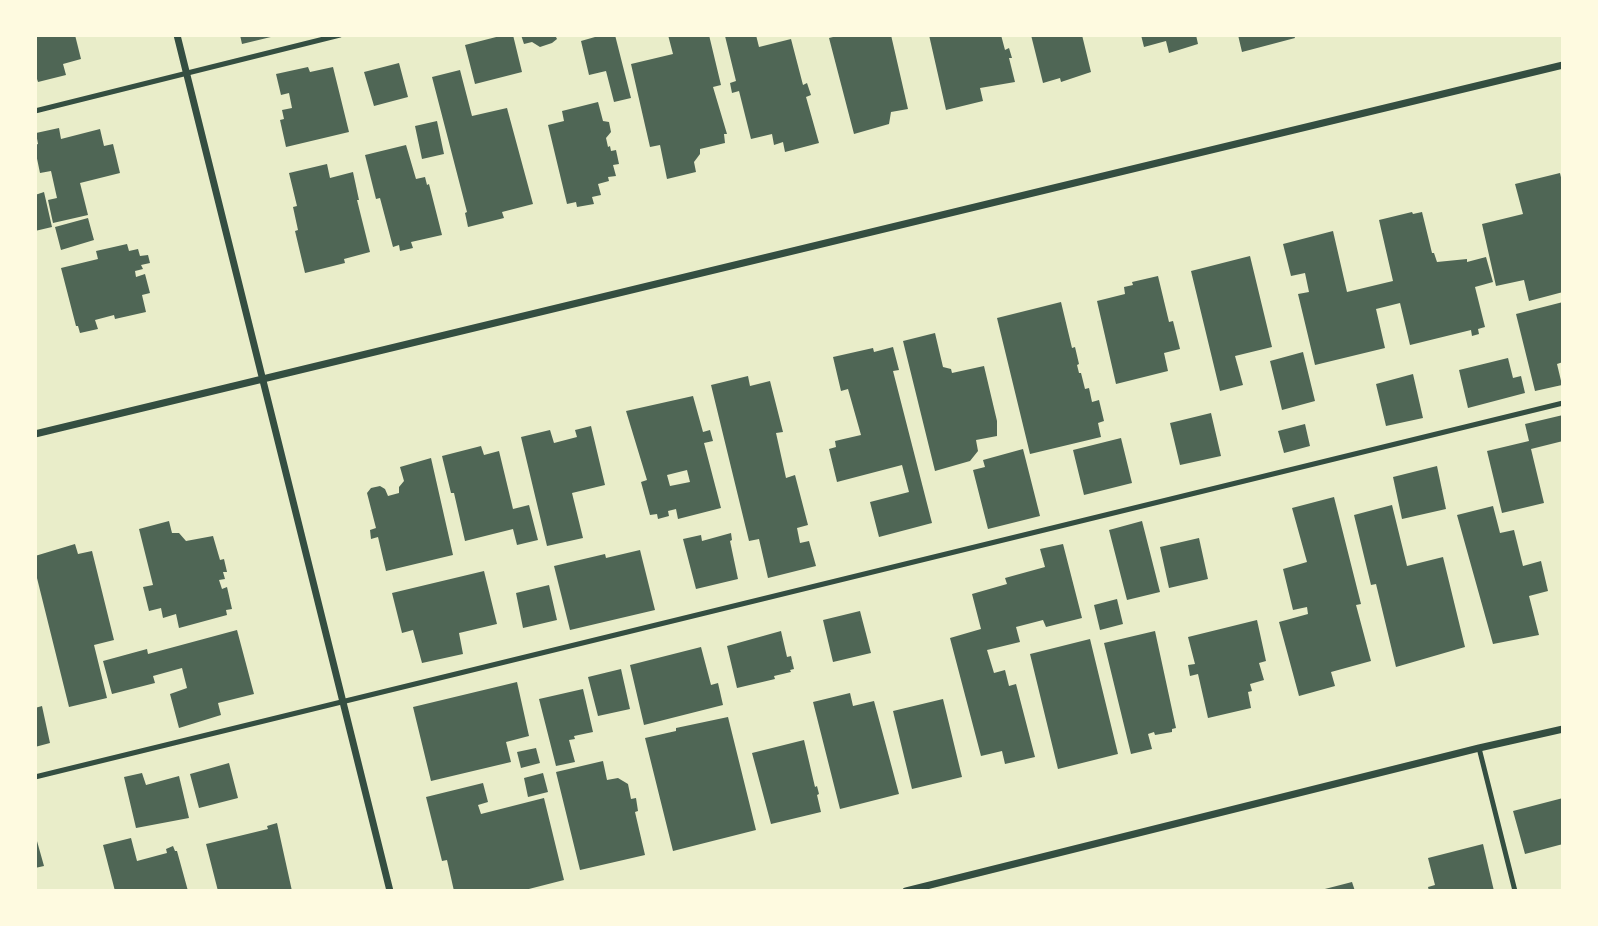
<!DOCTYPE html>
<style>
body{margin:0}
#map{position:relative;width:1598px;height:926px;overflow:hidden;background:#e9edc9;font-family:Mulish,sans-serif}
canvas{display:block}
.frame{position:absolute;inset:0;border:37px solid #fefae0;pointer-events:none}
</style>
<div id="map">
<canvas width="1598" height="926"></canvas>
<div class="frame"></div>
</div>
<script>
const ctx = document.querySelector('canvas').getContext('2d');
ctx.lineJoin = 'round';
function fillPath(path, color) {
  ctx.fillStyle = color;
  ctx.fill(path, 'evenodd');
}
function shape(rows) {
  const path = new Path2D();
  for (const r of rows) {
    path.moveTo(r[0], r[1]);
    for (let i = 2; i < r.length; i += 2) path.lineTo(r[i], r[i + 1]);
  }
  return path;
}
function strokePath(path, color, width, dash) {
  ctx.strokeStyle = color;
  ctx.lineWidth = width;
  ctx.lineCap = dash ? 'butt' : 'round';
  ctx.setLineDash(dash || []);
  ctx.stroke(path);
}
fillPath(shape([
 [35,35,75,35,81,59,63,64,66,75,38,82,37,79,35,79],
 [240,35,275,35,275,36,242,44],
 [504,35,513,35,522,72,475,84,465,45],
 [521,35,555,35,557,39,552,43,540,47,532,42,524,44],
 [602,35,615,35,631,98,614,102,606,71,589,75,581,41],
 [668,35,709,35,721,85,713,87,727,134,724,134,725,143,700,149,700,154,694,162,696,172,667,179,660,145,650,147,631,64,673,54],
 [729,35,756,35,759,47,791,39,803,85,807,83,811,95,806,97,819,143,785,152,783,142,774,145,772,134,751,139,739,91,732,93,730,83,736,81,725,36],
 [841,35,891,35,908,109,891,112,889,124,854,134,829,38],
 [929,35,1001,35,1005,50,1009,48,1012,58,1009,58,1015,82,980,88,983,101,946,110],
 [1031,35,1082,35,1091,72,1061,82,1060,78,1043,83],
 [1141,35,1196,35,1198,44,1169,53,1166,41,1144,47],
 [1238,35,1294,35,1295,38,1242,52],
 [399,63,408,97,374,106,364,72],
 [308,67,310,72,333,67,349,132,286,147,280,120,284,119,282,110,292,108,289,93,281,95,276,74],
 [460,70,472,116,507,108,533,204,502,212,504,218,468,227,465,213,467,212,432,77],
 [598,102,603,121,609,122,611,132,606,138,608,147,610,146,611,151,616,150,619,164,613,165,616,176,608,177,609,181,598,184,601,195,592,197,594,204,577,207,576,202,567,204,548,125,564,121,562,111],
 [437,121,444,154,422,159,415,126],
 [59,128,61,139,100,129,104,146,113,144,120,173,80,183,88,215,53,223,48,200,57,198,51,171,40,173,35,149,35,145,38,144,36,133],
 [406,145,416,179,425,177,427,185,429,184,442,235,411,242,413,248,400,251,399,245,393,247,380,198,376,199,365,155],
 [327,164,330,178,353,172,359,200,357,200,370,252,344,259,345,263,305,273,295,231,298,230,293,207,297,206,289,173],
 [1560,173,1563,186,1563,292,1529,301,1524,280,1496,286,1482,224,1523,214,1515,184],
 [44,192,52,227,35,231,35,195],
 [1412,212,1413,214,1422,212,1432,253,1434,253,1437,262,1467,259,1467,262,1486,257,1493,282,1475,287,1485,327,1478,329,1479,334,1472,336,1471,330,1410,345,1400,303,1376,309,1385,348,1315,365,1298,294,1309,292,1305,273,1291,276,1283,244,1333,231,1347,292,1393,281,1379,220],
 [88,218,94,240,61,250,55,227],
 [127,244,129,251,138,249,140,256,148,255,150,263,141,265,143,269,135,271,136,277,145,274,150,293,142,295,146,312,115,319,114,315,95,320,98,329,80,333,78,326,76,326,61,268,98,259,96,251],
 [1250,256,1272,347,1235,356,1243,385,1220,391,1191,271],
 [1158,276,1169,322,1173,321,1180,349,1164,353,1168,371,1116,384,1097,301,1125,294,1124,287,1133,285,1132,282],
 [1061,302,1072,348,1075,347,1079,364,1077,365,1079,373,1081,373,1085,389,1089,388,1092,402,1099,400,1104,421,1098,423,1101,437,1030,454,997,318],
 [1563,302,1563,362,1557,364,1562,385,1535,391,1516,314],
 [935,333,943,367,951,369,952,373,984,366,997,421,997,436,976,440,978,451,970,461,935,471,903,341],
 [893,347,899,370,893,371,932,523,879,537,870,502,909,492,902,465,837,482,829,449,836,447,835,441,861,435,848,389,841,391,833,357,873,348,874,352],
 [1303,352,1315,401,1282,410,1270,361],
 [1508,358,1513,378,1521,376,1525,393,1468,408,1459,370],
 [1413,374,1423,418,1386,426,1376,384],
 [748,376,750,386,770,381,783,432,776,433,786,478,795,475,808,525,797,528,800,543,809,541,816,566,768,578,759,539,749,541,711,385],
 [693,396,703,432,710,430,713,441,704,443,721,508,678,519,676,509,668,511,669,516,658,519,657,514,650,515,641,482,647,480,626,411],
 [687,470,690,482,670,486,667,475],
 [1211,413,1221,456,1180,465,1170,423],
 [1563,415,1563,441,1531,449,1544,503,1502,513,1487,451,1529,441,1525,424],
 [1305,424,1310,446,1284,453,1278,431],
 [591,426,605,485,572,493,583,538,547,546,521,437,550,430,554,443,577,437,575,430],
 [1121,438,1132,483,1084,495,1073,450],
 [481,446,484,455,499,451,513,509,529,505,538,540,517,545,513,529,465,541,454,493,451,493,442,456],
 [1023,449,1040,516,988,529,973,470,985,467,983,460],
 [431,458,453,555,386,571,378,537,371,539,370,530,376,528,367,493,371,488,380,486,385,489,388,496,399,493,399,487,404,481,400,467],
 [1437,466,1446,509,1402,519,1393,477],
 [1334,497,1361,604,1356,605,1371,661,1331,672,1335,686,1299,696,1279,622,1308,614,1307,607,1293,610,1283,569,1307,562,1292,508],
 [1392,505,1407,566,1443,557,1465,647,1396,667,1376,584,1371,585,1354,515],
 [1493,506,1500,533,1514,530,1523,566,1541,561,1548,591,1529,596,1539,635,1493,644,1457,515],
 [169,521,172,533,179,533,186,541,213,536,220,560,224,559,227,572,223,572,225,579,219,580,222,589,227,587,232,609,226,610,227,615,179,628,176,614,163,618,161,608,149,611,143,587,153,585,139,529],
 [1142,521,1160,592,1127,600,1109,530],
 [731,533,732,540,730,541,738,579,696,589,683,539,701,535,702,541],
 [1199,538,1208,579,1169,588,1160,547],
 [75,544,78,554,92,551,114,640,94,645,107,698,69,707,35,570,35,556],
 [1063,544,1082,618,1046,627,1043,620,1016,627,1020,642,987,650,994,673,1005,670,1009,686,1016,684,1035,757,1005,764,1002,751,981,756,950,638,981,629,972,594,1007,584,1005,578,1045,567,1040,549],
 [640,550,655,610,570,630,554,566,605,554,606,558],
 [484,571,497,624,459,633,463,654,422,663,413,630,402,633,392,593],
 [549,585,557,620,523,628,516,593],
 [1117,599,1123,624,1100,630,1094,605],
 [860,611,871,653,833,662,823,620],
 [1257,620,1266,661,1259,663,1264,680,1250,684,1252,691,1248,692,1251,708,1208,718,1198,674,1190,676,1188,665,1195,664,1188,637],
 [237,630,254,694,218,703,221,715,179,728,170,694,187,688,182,668,153,676,155,683,112,694,103,661,147,649,148,654],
 [781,631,787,657,791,656,794,669,790,670,791,672,774,676,775,679,737,688,727,646],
 [1155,631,1176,728,1172,729,1172,732,1155,735,1154,732,1148,734,1152,749,1131,754,1104,643],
 [1090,639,1118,754,1058,769,1030,654],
 [701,647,711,685,718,683,723,705,644,725,630,665],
 [621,669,630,709,598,716,588,677],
 [517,682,529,736,506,742,511,762,431,781,413,707],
 [583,689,593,732,574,736,575,739,569,740,575,762,556,766,539,699],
 [850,693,853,706,874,701,899,794,840,809,813,702],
 [943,699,962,777,912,789,893,711],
 [42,706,50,743,35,747,35,708],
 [728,717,756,830,673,851,645,738,676,731,676,728],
 [804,740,815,787,817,786,819,794,817,795,821,812,771,824,752,753],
 [536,748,540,763,521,768,517,752],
 [603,761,607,780,618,778,628,784,631,799,636,798,638,811,635,812,645,855,580,870,556,772],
 [229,763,238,798,199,808,190,774],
 [142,773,146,785,179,776,189,818,136,828,124,777],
 [543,773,548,792,528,797,524,778],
 [483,783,488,802,478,805,481,814,544,798,564,880,521,891,454,891,447,860,442,861,426,797],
 [1563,798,1563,844,1525,854,1513,811],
 [277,823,292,891,218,891,206,844,268,829,267,826],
 [35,834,44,866,35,868],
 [131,838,137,861,167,853,166,849,173,846,175,851,177,851,188,891,115,891,103,845],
 [1483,844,1494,891,1429,891,1428,887,1435,885,1428,858],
 [1352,882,1355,891,1321,891,1321,890]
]), '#4f6655');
strokePath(shape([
 [35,111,340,35],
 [1479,748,1515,891],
 [35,777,1563,403]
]), '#344e41', 5);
strokePath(shape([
 [177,35,390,891],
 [35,434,1563,65],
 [906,891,1479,748,1563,729]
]), '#344e41', 7);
</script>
